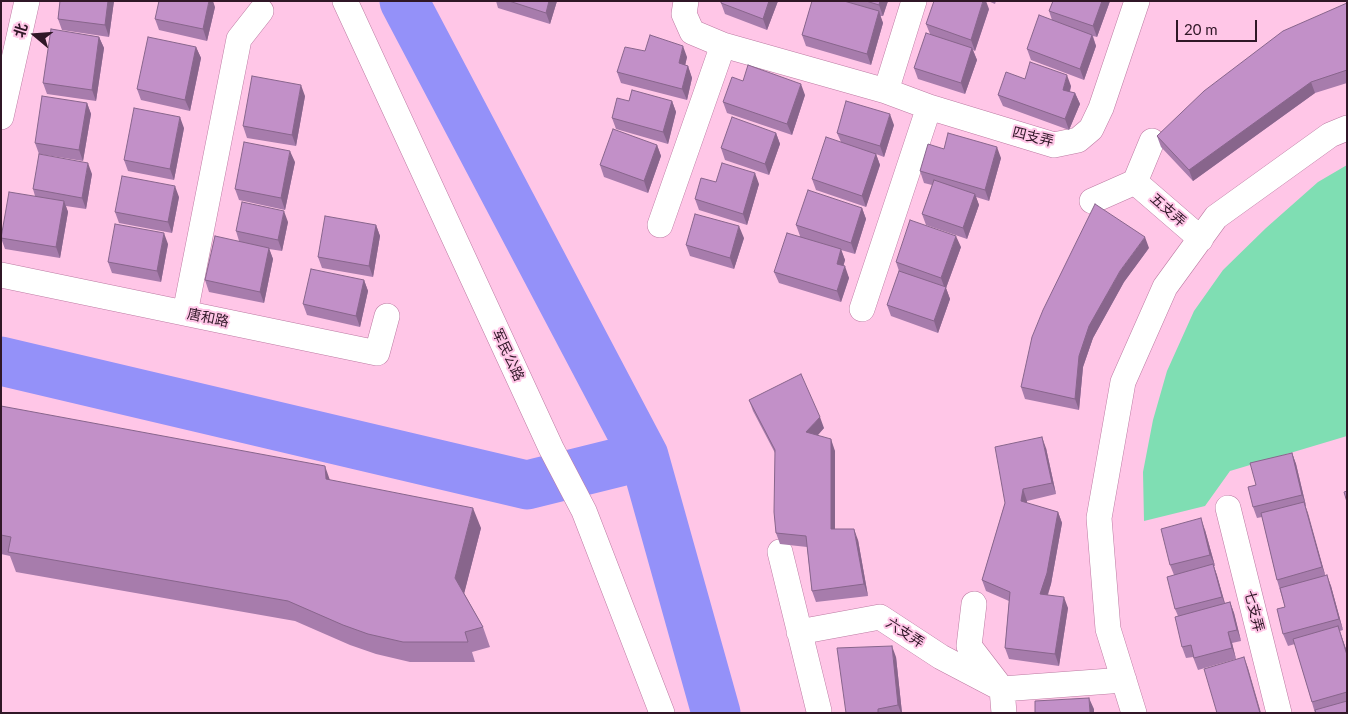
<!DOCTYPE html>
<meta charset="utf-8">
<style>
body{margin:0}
#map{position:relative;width:1348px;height:714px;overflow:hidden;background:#ffc6e7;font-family:Lato,"Noto Sans SC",sans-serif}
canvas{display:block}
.frame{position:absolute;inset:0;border:2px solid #301727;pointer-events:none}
.north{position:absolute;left:10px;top:10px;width:50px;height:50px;-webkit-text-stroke:4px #ffc6e7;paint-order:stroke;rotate:288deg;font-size:14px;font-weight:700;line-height:20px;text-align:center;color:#301727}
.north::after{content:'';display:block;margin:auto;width:18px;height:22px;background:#301727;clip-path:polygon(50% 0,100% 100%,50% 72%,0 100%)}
.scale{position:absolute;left:1176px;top:20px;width:81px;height:22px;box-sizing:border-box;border:2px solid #301727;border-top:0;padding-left:6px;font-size:15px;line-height:18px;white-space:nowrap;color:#301727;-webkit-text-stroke:4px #ffc6e7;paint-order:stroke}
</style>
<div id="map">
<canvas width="1348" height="714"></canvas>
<div class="frame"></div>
<div class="north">北</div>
<div class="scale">20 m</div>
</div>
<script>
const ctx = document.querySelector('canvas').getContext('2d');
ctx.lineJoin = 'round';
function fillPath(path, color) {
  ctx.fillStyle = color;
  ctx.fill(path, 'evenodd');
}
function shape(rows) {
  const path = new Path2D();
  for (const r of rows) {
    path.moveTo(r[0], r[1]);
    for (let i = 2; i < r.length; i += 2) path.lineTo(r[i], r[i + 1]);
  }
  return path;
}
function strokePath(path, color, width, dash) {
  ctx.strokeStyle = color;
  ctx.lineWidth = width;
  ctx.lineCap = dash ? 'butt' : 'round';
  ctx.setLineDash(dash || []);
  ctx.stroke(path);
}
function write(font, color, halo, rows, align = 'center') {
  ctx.font = font + ' Lato,"Noto Sans SC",sans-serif';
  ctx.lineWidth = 4;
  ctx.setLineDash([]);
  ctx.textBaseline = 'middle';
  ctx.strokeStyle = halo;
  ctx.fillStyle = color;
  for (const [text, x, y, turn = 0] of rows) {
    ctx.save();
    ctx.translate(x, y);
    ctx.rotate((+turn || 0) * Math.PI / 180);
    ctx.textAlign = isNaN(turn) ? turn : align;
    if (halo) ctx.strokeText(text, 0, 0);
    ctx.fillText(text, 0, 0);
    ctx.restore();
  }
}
fillPath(shape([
 [1347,165,1347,436,1230,471,1205,506,1144,521,1143,472,1153,420,1167,371,1194,311,1223,270,1266,228,1318,182]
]), '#7fdeb3');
strokePath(shape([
 [404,1,644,456,716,713],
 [1,361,527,485,644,456]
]), '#9491f9', 49);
const street = shape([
 [345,1,551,448,584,511,662,713],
 [686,1,684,14,692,32,723,45,886,91,929,107,1054,145,1078,140,1091,129,1101,108,1137,1],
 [886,91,914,1],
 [1,117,27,1],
 [1135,182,1201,239],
 [1092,201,1135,182,1152,141],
 [660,225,723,45],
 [1,275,377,353,387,316],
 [862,309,929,107],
 [185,313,239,39,261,11],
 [1228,508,1279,713],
 [780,552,819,711],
 [974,604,969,646,1002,689,1004,713],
 [799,632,880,617,941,657,1002,689,1124,680],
 [1134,713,1108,629,1099,518,1123,382,1165,287,1216,217,1330,135,1347,128]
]);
strokePath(street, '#bc7aa2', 26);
strokePath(street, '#fff', 25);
fillPath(shape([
 [60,1,114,1,109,37,62,30,58,19],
 [496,1,557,1,550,24,498,8],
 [721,1,778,1,767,30,725,14,721,3],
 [812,1,888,1,883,16,880,16,883,23,871,65,806,46,802,35],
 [988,1,996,1,995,4],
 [1053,1,1110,1,1097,37,1093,36,1096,46,1084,80,1031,60,1027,49,1052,20,1049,11],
 [1347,3,1347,83,1315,93,1193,181,1161,147,1157,136],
 [215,7,207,41,159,30,155,19],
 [989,9,975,51,973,50,977,60,965,94,918,79,914,68,930,34,926,24],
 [99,37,104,48,96,101,47,94,43,83],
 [196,47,201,58,190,111,141,100,137,89],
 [645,51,687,57,685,65,688,66,692,78,687,100,621,83,617,72],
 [1025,79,1071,86,1070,92,1075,93,1080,104,1069,130,1003,106,998,95],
 [805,95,792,135,727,113,723,102],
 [305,96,296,146,247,138,243,126],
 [629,101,672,101,676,112,668,144,616,129,612,118],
 [87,103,91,114,83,161,39,154,35,143],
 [894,125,884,157,876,154,880,165,866,207,816,190,812,179,841,142,837,133],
 [184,128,174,180,128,171,124,160],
 [776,133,780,144,769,175,725,160,721,148],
 [657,145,661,156,648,193,604,177,600,165],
 [944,149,1001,158,989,201,976,197,979,205,967,239,926,225,922,214,932,185,924,183,920,171],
 [295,162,285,210,239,200,235,189],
 [92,174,86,209,66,206,68,212,60,258,5,249,1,238,35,196,33,189],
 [716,182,759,184,747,225,699,210,695,199],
 [179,197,172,233,119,223,115,212],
 [862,208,866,219,855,254,841,250,845,260,843,266,849,278,841,302,779,283,774,272,800,236,796,225],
 [288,222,282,251,269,249,273,259,264,303,209,292,205,280,239,241,236,231],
 [376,225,380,236,373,277,322,268,318,257],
 [744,238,734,269,690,256,686,245],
 [168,244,161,282,112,273,108,262],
 [961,247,946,288,950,299,938,333,891,316,887,305,899,271,896,262],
 [1149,248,1124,282,1093,338,1083,367,1079,410,1025,399,1021,387],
 [364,280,368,291,360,327,307,315,303,304],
 [749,400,824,428,817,436,835,451,835,529,858,540,868,596,816,602,812,591,807,547,780,544,776,533,775,453,753,411],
 [1,406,330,480,481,528,464,593,483,627,490,647,472,652,475,662,410,662,376,654,350,645,295,621,16,572,10,556,1,554],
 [1046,448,1056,494,1027,501,1027,503,1058,512,1062,523,1051,584,1048,595,1068,608,1059,666,1009,659,1005,648,1009,601,986,591,982,580,1005,503],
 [1292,453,1296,464,1306,506,1305,506,1325,575,1331,586,1343,630,1340,631,1347,652,1347,713,1315,713,1295,644,1288,646,1283,634,1285,607,1277,580,1262,517,1257,518,1253,507,1256,485],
 [1205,530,1215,566,1214,566,1225,603,1230,602,1234,613,1241,641,1232,643,1236,659,1198,670,1193,657,1186,658,1182,647,1178,616,1175,609,1174,575,1170,565],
 [896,657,902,713,846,713]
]), '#a77cac');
fillPath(shape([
 [108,1,114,1,109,37,105,25],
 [209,1,213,1,215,7,207,41,203,29],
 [549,1,557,1,550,24,546,13],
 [769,1,778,1,767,30,763,19],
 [880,1,888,1,883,16,879,5],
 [983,1,986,1,989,9,975,51,971,40],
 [1102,1,1110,1,1097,37,1093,26],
 [879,11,883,23,871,65,867,54],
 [1092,35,1096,46,1084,80,1080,69],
 [99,37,104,48,96,101,92,90],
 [683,46,687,57,683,75,679,63],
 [196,47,201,58,190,111,185,100],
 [972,48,977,60,965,94,961,83],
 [688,66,692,78,687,100,682,89],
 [1067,75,1071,86,1067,101,1063,90],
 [1311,82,1315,93,1193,181,1189,170],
 [801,84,805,95,792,135,787,124],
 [301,85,305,96,296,146,292,135],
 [1075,93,1080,104,1069,130,1065,119],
 [672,101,676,112,668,144,663,132],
 [87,103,91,114,83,161,79,150],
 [890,114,894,125,884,157,880,146],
 [180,117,184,128,174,180,170,169],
 [776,133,780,144,769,175,765,164],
 [657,145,661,156,648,193,644,181],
 [997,147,1001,158,989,201,985,190],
 [290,151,295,162,285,210,281,198],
 [876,154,880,165,866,207,862,196],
 [88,163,92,174,86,209,82,198],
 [755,173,759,184,747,225,743,214],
 [175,186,179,197,172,233,168,222],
 [975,194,979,205,967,239,963,228],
 [64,201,68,212,60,258,56,247],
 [862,208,866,219,855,254,851,243],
 [284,211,288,222,282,251,278,240],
 [376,225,380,236,373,277,369,266],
 [739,226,744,238,734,269,730,258],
 [164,233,168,244,161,282,157,271],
 [956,236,961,247,946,288,950,299,938,333,934,321,945,289,941,278],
 [1145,237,1149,248,1124,282,1093,338,1083,367,1079,410,1075,399,1079,356,1089,326,1120,271],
 [269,248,273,259,264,303,260,292],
 [841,249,845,260,841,275,837,264],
 [845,266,849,278,841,302,837,291],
 [364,280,368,291,360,327,356,316],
 [820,417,824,428,810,444,806,432],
 [1042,437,1046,448,1056,494,1052,483],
 [831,439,835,451,835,540,831,529],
 [1292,453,1296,464,1306,506,1302,495],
 [325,466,332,486,326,479],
 [1023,489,1027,501,1025,512,1021,501],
 [1304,502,1308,513,1326,578,1322,567],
 [473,508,481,528,463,598,455,578],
 [1058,512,1062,523,1051,584,1044,605,1040,594],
 [1201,518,1205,530,1215,566,1210,555],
 [854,529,858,540,868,596,864,584],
 [1213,564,1217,575,1226,608,1222,597],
 [1327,575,1331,586,1343,630,1339,619],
 [1064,597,1068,608,1059,666,1055,654],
 [1230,602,1234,613,1241,641,1237,630],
 [1338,626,1347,652,1347,655],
 [1228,632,1232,643,1236,659,1232,648],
 [892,646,896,657,902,713,901,713,898,705],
 [1244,657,1248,668,1261,713,1260,713],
 [1089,698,1094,709,1094,713,1090,713]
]), '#88658c');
const building = shape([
 [60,1,108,1,105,25,58,19,60,1],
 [159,1,209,1,203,29,155,19,159,1],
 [509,1,549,1,546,13,509,1],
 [721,1,769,1,763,19,721,3,721,1],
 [812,1,844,1,879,11,867,54,802,35,812,1],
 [866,1,880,1,879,5,866,1],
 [934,1,983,1,971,40,926,24,934,1],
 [1053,1,1102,1,1093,26,1049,11,1053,1],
 [1347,3,1347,70,1311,82,1189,170,1157,136,1204,91,1283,31,1347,3],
 [1039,15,1092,35,1080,69,1027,49,1039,15],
 [51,29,99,37,92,90,43,83,51,29],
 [926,33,972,48,961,83,914,68,926,33],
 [650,35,683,46,679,63,688,66,682,89,617,72,625,47,645,51,650,35],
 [148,37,196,47,185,100,137,89,148,37],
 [1030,62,1067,75,1063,90,1075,93,1065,119,998,95,1006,72,1025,79,1030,62],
 [748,65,801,84,787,124,723,102,732,77,743,81,748,65],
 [252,76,301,85,292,135,243,126,252,76],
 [632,90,672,101,663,132,612,118,617,98,629,101,632,90],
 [42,96,87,103,79,150,35,143,42,96],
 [846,101,890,114,880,146,837,133,846,101],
 [134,108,180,117,170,169,124,160,134,108],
 [732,117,776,133,765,164,721,148,732,117],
 [613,129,657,145,644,181,600,165,613,129],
 [948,133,997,147,985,190,920,171,928,144,944,149,948,133],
 [826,137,876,154,862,196,812,179,826,137],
 [244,142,290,151,281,198,235,189,244,142],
 [39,154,88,163,82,198,33,189,39,154],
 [722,163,755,173,743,214,695,199,701,178,716,182,722,163],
 [122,176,175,186,168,222,115,212,122,176],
 [934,180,975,194,963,228,922,214,934,180],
 [808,190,862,208,851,243,796,225,808,190],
 [9,192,64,201,56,247,1,238,9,192],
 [242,202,284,211,278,240,236,231,242,202],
 [1095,204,1145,237,1120,271,1089,326,1079,356,1075,399,1021,387,1032,337,1043,310,1095,204],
 [695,214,739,226,730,258,686,245,695,214],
 [325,216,376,225,369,266,318,257,325,216],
 [910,220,956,236,941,278,896,262,910,220],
 [115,224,164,233,157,271,108,262,115,224],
 [787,233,841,249,837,264,845,266,837,291,774,272,787,233],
 [215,236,269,248,260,292,205,280,215,236],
 [311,269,364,280,356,316,303,304,311,269],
 [899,271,946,287,934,321,887,305,899,271],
 [801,374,820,417,806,432,831,439,831,529,854,529,864,584,812,591,806,536,776,533,774,512,775,450,749,400,801,374],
 [1,406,325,466,326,479,473,508,455,578,483,627,465,632,468,642,403,642,368,634,343,625,288,601,8,552,11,537,1,535,1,406],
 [1042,437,1052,483,1023,489,1021,501,1058,512,1047,573,1040,594,1064,597,1055,654,1005,648,1010,592,982,580,1005,503,995,447,1042,437],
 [1292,453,1302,495,1253,507,1248,487,1256,485,1250,463,1292,453],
 [1347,491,1347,502,1344,492,1347,491],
 [1304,502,1322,567,1277,580,1261,513,1304,502],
 [1201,518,1210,555,1170,565,1161,529,1201,518],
 [1213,564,1222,597,1175,609,1167,577,1213,564],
 [1327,575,1339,619,1283,634,1277,609,1285,607,1280,588,1327,575],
 [1230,602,1237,630,1228,632,1232,648,1194,658,1191,645,1182,647,1175,617,1230,602],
 [1338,626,1347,655,1347,692,1312,702,1293,639,1338,626],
 [892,646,898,705,878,709,878,713,846,713,837,648,892,646],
 [1244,657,1260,713,1217,713,1204,669,1244,657],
 [1089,698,1090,713,1035,713,1035,701,1089,698],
 [1347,701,1347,713,1316,713,1315,710,1347,701]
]);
fillPath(building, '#c290c8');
strokePath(building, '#88658c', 1);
write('14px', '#301727', '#ffc6e7', [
 ["四支弄",1033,137,14],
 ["五支弄",1168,210,41],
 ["唐和路",208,318,12],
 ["军民公路",508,355,65],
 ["七支弄",1254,611,76],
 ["六支弄",905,633,33]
]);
</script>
